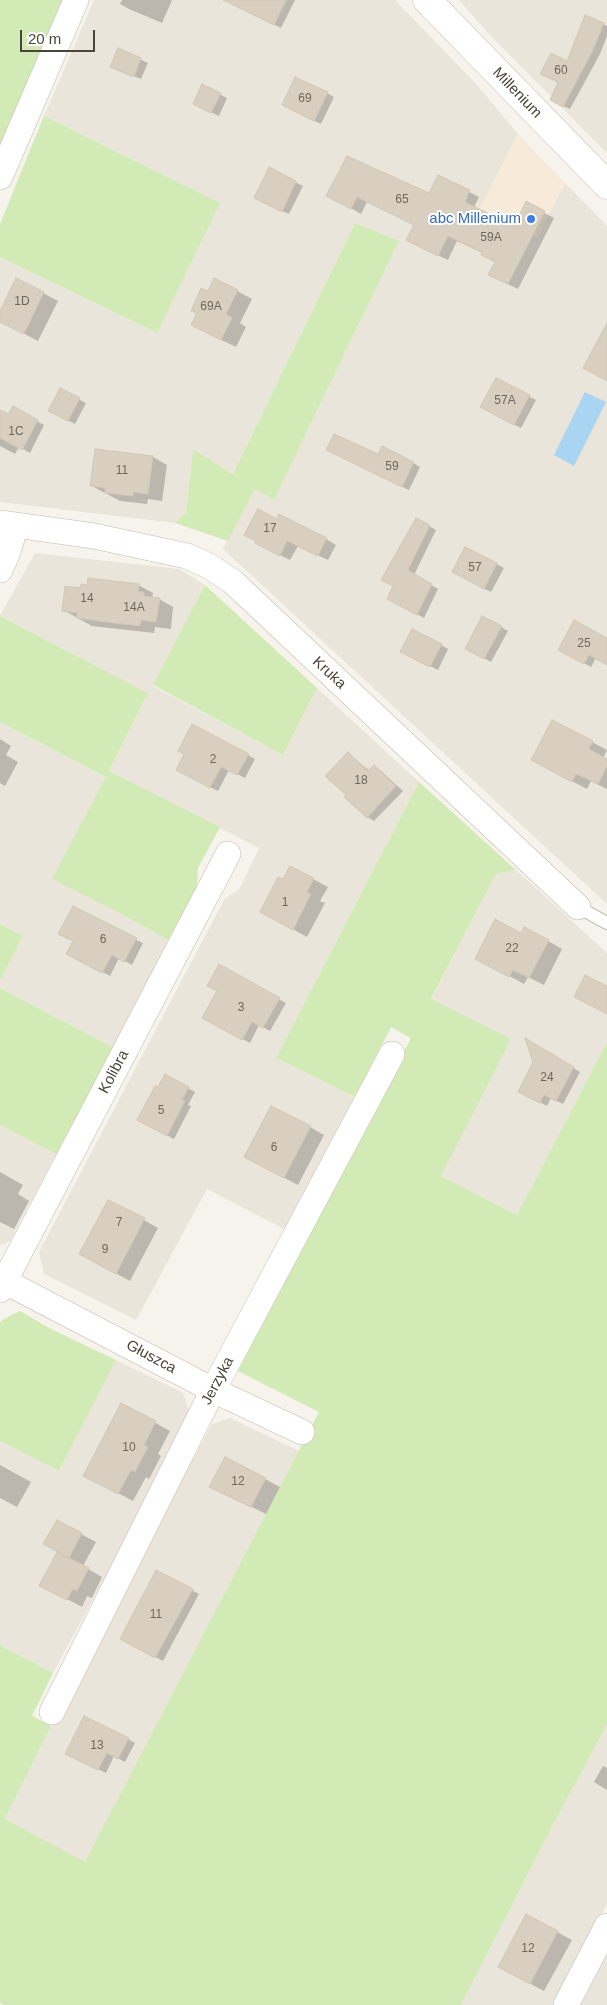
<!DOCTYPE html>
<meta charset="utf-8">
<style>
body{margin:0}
#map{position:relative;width:607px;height:2005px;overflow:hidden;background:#f6f3ec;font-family:Helvetica,sans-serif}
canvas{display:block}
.scale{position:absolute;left:20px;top:30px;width:75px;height:22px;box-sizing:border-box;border:2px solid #4b4439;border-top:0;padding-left:6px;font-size:15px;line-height:18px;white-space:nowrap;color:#4b4439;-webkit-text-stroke:4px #fff;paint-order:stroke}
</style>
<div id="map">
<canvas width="607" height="2005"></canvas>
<div class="scale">20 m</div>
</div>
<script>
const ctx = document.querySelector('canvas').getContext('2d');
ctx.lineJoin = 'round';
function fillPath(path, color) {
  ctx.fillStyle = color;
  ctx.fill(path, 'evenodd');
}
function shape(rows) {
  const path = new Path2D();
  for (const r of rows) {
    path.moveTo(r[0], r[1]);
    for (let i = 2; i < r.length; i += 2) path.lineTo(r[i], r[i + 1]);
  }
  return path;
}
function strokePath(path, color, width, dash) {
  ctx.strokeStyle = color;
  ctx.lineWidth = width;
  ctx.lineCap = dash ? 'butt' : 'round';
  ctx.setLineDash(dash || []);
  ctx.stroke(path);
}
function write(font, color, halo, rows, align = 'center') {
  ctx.font = font + ' Helvetica,sans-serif';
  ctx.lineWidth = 4;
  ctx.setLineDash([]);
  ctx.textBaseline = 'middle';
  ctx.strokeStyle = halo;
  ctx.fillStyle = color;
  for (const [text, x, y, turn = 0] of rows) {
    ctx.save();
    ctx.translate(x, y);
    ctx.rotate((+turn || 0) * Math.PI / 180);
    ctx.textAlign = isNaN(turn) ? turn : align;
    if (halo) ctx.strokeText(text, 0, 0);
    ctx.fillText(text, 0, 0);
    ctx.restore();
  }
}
fillPath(shape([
 [94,0,395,0,477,85,518,134,480,209,500,219,513,229,526,201,545,211,533,235,537,237,565,183,607,226,607,904,223,549,256,488,274,500,399,241,355,223,233,474,193,449,186,513,175,523,0,502,0,257,157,333,219,203,44,116],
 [459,0,607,0,607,153,488,33],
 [35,553,179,569,205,585,153,686,283,755,317,688,419,782,276,1058,355,1097,286,1230,207,1189,136,1320,44,1274,39,1252,225,898,239,890,259,848,109,771,148,693,0,616],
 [0,722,106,777,112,909,168,940,114,1048,0,988,0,981,23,936,0,924],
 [516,870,607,953,607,1042,517,1215,441,1176,431,1000,496,874],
 [0,1125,56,1154,10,1241,0,1245],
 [116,1360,183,1393,190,1414,126,1538,53,1673,0,1645,0,1441,59,1471],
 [230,1418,299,1451,85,1863,5,1819,51,1726,212,1424],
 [607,1725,607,1904,555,2005,461,2005,555,1821],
 [607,1945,607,2005,576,2005]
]), '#eae5da');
fillPath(shape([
 [518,134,565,183,537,237,533,236,545,211,526,201,513,229,500,219,480,209]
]), '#f7ead8');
fillPath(shape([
 [0,0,63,0,0,146],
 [44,116,220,203,157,333,0,257,0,224],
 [355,223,399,241,274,500,255,489,228,541,175,523,186,513,193,449,233,474],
 [205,585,317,688,283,755,153,685],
 [0,616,148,693,109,771,220,827,198,868,197,886,168,940,112,909,52,879,106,777,0,722],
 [419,782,516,870,496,874,431,999,511,1039,441,1176,517,1215,607,1042,607,1725,555,1821,461,2005,4,2005,0,2003,0,1645,53,1673,32,1716,51,1726,5,1819,85,1862,319,1412,238,1371,411,1038,391,1027,355,1097,276,1058],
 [0,924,23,936,0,981],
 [0,988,114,1048,56,1154,0,1125],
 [20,1311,51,1329,116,1360,59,1471,0,1441,0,1323,2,1320]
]), '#d2eab5');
fillPath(shape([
 [585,392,606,402,574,466,554,455]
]), '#a9d4f2');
fillPath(shape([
 [122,0,172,0,162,23,129,9,120,4],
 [245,0,295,0,281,28,248,11],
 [603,24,607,26,607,36,600,54,570,109,558,104,567,63],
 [118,49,148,63,141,79,118,70],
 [203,86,227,98,219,116,202,108],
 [327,93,334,97,321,124,290,109],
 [269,169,303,186,289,214,262,202],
 [438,176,479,197,474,207,515,227,526,203,554,218,518,289,499,280,496,262,483,253,457,241,448,260,417,245,415,225,367,202,361,214,328,195,430,195],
 [215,279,252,299,240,323,246,327,236,347,207,333,198,313],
 [43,293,58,301,38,341,0,321,0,314],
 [496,380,536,400,521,428,488,411],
 [60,390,86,403,75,424,49,410],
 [13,408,44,425,30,453,19,447,15,454,0,446,0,411,9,416],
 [335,454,378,456,413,463,420,467,409,490],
 [153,457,167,465,162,501,148,499,147,504,120,501,92,486],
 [416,519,436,530,414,575,438,589,424,618,388,598,395,586],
 [277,521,326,539,336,545,328,560,298,546,290,560,266,548],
 [466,548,504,568,491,592,460,576],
 [138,585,153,593,152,598,159,599,173,607,171,629,155,627,154,633,92,626,63,610],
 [501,627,508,631,491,662,467,648],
 [607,639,607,664,596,658,591,667,560,650],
 [441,645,448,649,438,670,409,655],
 [0,739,11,746,6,755,18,762,5,786,0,783],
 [592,742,607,750,603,758,607,760,607,789,591,781,587,789,547,768],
 [348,754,370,771,374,767,381,771,403,791,374,821,367,817,348,795],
 [248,755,255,759,245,778,229,770,218,791,184,774],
 [313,879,328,887,320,901,325,903,307,937,276,920,283,881],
 [522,935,548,941,562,949,544,985,528,977,524,984,491,966],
 [136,940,143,943,132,965,119,958,110,976,75,958],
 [220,966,286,1003,270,1031,259,1025,250,1043,204,1017,219,991],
 [527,1040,580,1072,563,1104,551,1098,547,1106,519,1091,534,1062],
 [166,1076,195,1092,188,1105,191,1106,174,1139,145,1124],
 [310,1127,324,1135,298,1185,260,1165],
 [0,1172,23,1185,18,1194,29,1201,14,1229,0,1222],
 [144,1220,158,1228,130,1281,95,1262],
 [121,1404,170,1431,158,1454,161,1456,149,1479,146,1477,133,1501,99,1483],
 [225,1458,280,1487,266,1514,225,1494],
 [0,1465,31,1482,17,1507,0,1498],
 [81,1534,96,1542,83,1566,102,1577,92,1598,87,1596,82,1607,41,1585,58,1551],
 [156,1571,199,1594,163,1661,121,1638],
 [128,1739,135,1743,125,1762,114,1756,106,1773,74,1757],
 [603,1766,607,1768,607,1790,594,1782],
 [557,1932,572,1940,544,1991,514,1975]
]), '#0003');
const building = shape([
 [223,0,286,0,274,25,223,0],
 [585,15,604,23,593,50,563,107,550,100,558,82,540,74,551,53,567,61,585,15],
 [118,48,141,58,134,77,110,67,118,48],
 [295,77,328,92,314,121,282,105,295,77],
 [202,84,221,93,211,113,193,104,202,84],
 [347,156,429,193,438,175,470,190,465,202,514,226,526,201,545,211,508,284,488,275,495,262,481,255,482,252,448,236,438,256,406,240,414,225,357,197,351,209,326,196,347,156],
 [269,167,296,181,282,212,254,198,269,167],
 [16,278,44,292,24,334,0,322,0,311,16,278],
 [214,278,238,290,226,314,232,318,221,340,191,325,197,313,191,311,201,288,208,291,214,278],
 [607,323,607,381,583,368,607,323],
 [496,378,530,395,514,425,480,407,496,378],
 [60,388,80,398,68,421,48,411,60,388],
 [13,406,38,420,22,450,0,438,0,410,8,414,13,406],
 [334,434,378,454,382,446,414,462,402,487,326,450,334,434],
 [95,449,153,456,148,494,133,492,133,496,105,493,105,488,90,486,95,449],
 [258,509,277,519,279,514,327,538,318,556,287,541,280,556,255,543,256,541,244,535,258,509],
 [416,518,430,525,408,570,432,584,417,615,387,599,393,586,381,580,416,518],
 [465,547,497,563,484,589,452,572,465,547],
 [88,578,139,584,138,592,144,592,144,596,160,598,156,622,141,620,140,626,113,623,77,618,77,613,62,611,65,586,80,588,81,584,87,585,88,578],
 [482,616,502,626,484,659,465,649,482,616],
 [574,620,607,638,607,665,589,655,584,664,558,650,574,620],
 [412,629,442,644,430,667,400,652,412,629],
 [552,720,593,741,589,749,607,759,607,766,598,784,576,774,572,782,531,760,552,720],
 [192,724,249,754,237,775,221,767,210,788,176,770,184,754,178,751,192,724],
 [348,752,368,771,374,765,396,786,367,818,344,797,346,795,325,776,348,752],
 [290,866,314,878,307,892,311,894,293,930,260,912,278,877,283,879,290,866],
 [73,906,137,938,124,962,112,955,102,973,66,954,73,941,58,934,73,906],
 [495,919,521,933,524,927,549,940,529,978,513,970,509,977,475,959,495,919],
 [219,964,280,998,263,1028,252,1022,242,1040,202,1018,217,991,207,986,219,964],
 [585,975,607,986,607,1014,574,997,585,975],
 [525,1038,574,1067,556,1101,544,1095,540,1103,518,1092,533,1062,525,1038],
 [165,1074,189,1087,182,1100,185,1101,167,1136,137,1120,155,1086,158,1087,165,1074],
 [271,1106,311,1126,284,1178,244,1157,271,1106],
 [108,1200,145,1218,116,1274,79,1254,108,1200],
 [121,1403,156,1421,144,1445,148,1447,135,1472,131,1470,118,1494,83,1476,121,1403],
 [225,1457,266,1478,251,1507,209,1487,225,1457],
 [57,1520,82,1533,69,1558,43,1544,57,1520],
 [57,1552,89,1568,77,1591,73,1589,67,1600,39,1586,57,1552],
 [156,1570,193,1589,155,1658,120,1639,156,1570],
 [84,1716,129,1738,118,1759,107,1753,98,1770,65,1754,84,1716],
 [526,1914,558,1931,530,1984,498,1967,526,1914]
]);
fillPath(building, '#d8cfc1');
strokePath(building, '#d3c7b4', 1);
const service = shape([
 [578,907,607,923]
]);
const minor = shape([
 [0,177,76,0],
 [0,523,94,536,187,556,209,566,233,582,578,907],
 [0,570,7,555,16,525],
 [0,1279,213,1390,302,1432],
 [0,1290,228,854],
 [52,1712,213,1390,392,1054],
 [566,2005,607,1926]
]);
const tertiary = shape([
 [427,0,607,185]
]);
strokePath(service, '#c2bbae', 14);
strokePath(minor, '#c2bbae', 26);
strokePath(tertiary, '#c2bbae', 29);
strokePath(service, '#fff', 12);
strokePath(minor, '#fff', 25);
strokePath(tertiary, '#fff', 28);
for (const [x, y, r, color] of [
 [531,219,5,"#3f7fe0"]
]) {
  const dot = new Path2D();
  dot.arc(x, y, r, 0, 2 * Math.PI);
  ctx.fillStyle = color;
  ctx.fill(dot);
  strokePath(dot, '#fff', 2);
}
write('12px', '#6e675b', null, [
 ["60",561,71],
 ["69",305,99],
 ["65",402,200],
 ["59A",491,238],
 ["1D",22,302],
 ["69A",211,307],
 ["57A",505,401],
 ["1C",16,432],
 ["59",392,467],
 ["11",122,471],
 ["17",270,529],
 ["57",475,568],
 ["14",87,599],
 ["14A",134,608],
 ["25",584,644],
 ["2",213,760],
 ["18",361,781],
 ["1",285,903],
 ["6",103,940],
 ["22",512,949],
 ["3",241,1008],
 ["24",547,1078],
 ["5",161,1111],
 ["6",274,1148],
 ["7",119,1223],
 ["9",105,1250],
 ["10",129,1448],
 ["12",238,1482],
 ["11",156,1615],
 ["13",97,1746],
 ["12",528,1949]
]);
write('15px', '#4b4439', '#fff', [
 ["Millenium",517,93,46],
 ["Kruka",329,673,43],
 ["Kolibra",114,1072,-62],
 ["Głuszca",151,1357,28],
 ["Jerzyka",218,1381,-62]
]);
write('15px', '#366cbe', '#fff', [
 ["abc Millenium",521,219]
], 'right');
</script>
